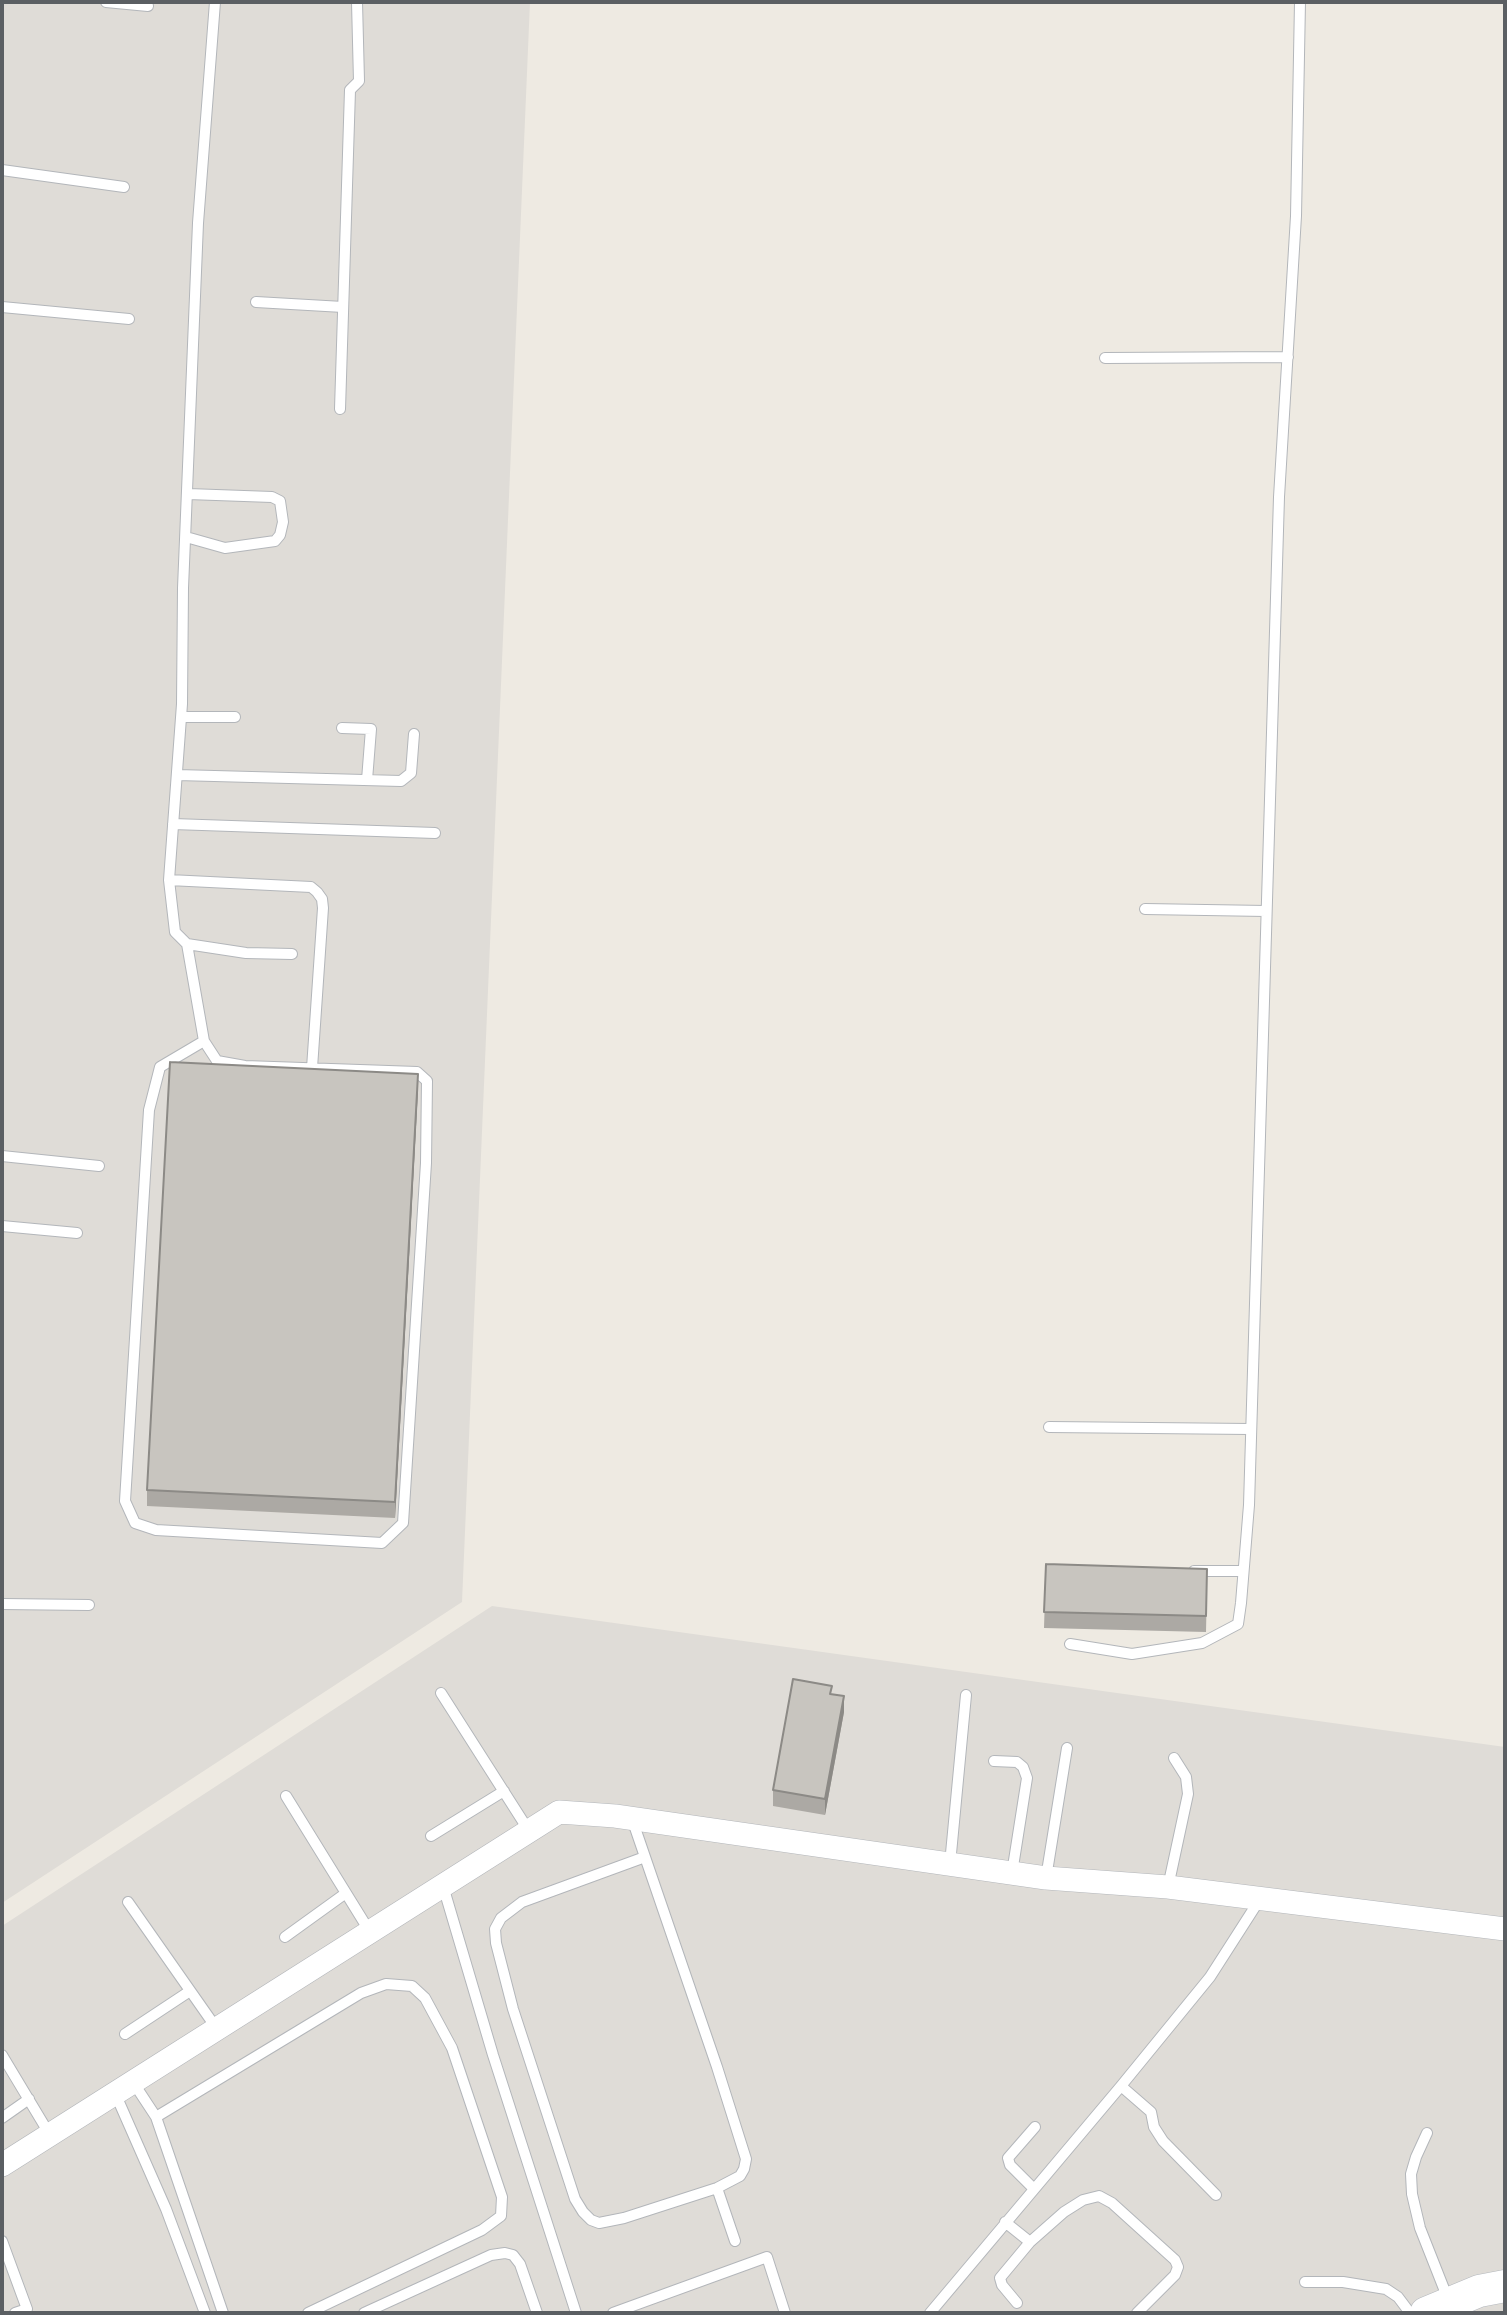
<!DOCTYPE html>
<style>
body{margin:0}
#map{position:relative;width:1507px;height:2315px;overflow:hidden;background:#eeeae2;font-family:Lato,sans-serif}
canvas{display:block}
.frame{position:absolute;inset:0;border:4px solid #5b5f63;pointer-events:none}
</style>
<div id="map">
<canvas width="1507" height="2315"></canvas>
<div class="frame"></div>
</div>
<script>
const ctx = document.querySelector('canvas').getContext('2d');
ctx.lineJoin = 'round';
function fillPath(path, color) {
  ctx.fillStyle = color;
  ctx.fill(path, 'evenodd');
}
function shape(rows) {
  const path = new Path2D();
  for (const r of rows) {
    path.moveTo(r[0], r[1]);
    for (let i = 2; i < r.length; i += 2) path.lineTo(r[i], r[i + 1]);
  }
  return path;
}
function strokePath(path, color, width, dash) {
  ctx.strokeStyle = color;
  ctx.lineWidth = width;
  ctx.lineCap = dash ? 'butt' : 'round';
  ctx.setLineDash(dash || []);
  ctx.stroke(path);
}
fillPath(shape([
 [2,2,530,2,462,1602,2,1903],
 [492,1606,1505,1747,1505,2313,2,2313,2,1926]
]), '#dfdcd7');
const lane = shape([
 [106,2,148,6],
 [215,2,198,223,183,588,182,704,169,880,175,932,187,944,246,953,292,954],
 [2,170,124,187],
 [256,302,343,307],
 [2,307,129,319],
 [1105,358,1288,357],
 [340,409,350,90,359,81,357,2],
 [186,537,225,548,275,541,280,535,283,522,280,501,272,497,188,494],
 [182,717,235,717],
 [342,728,371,729,367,780],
 [177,775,401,781,411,773,414,734],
 [173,824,435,833],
 [169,880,311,887,317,892,322,899,323,908,312,1068],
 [1145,909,1266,911],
 [187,944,204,1041],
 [204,1041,217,1061,245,1066,417,1072,427,1081,426,1163,403,1523,382,1543,156,1530,135,1523,125,1501,149,1110,160,1067,204,1041],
 [2,1156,99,1166],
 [2,1226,77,1233],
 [1049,1427,1250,1429],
 [1194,1571,1243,1571],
 [2,1604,89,1605],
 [1070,1644,1132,1654,1202,1643,1238,1624,1241,1603,1249,1505,1279,497,1296,216,1300,2],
 [441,1693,529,1831],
 [994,1761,1017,1762,1023,1767,1027,1778,1012,1873],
 [286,1796,370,1932],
 [632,1819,717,2067,746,2159,744,2169,740,2176,717,2188,624,2218,599,2223,591,2220,583,2212,575,2199,513,2009,496,1943,495,1929,501,1918,522,1902,645,1857],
 [431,1836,504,1791],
 [950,1864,966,1695],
 [1046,1878,1067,1748],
 [443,1886,493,2055,576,2313],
 [1168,1887,1188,1794,1186,1777,1174,1758],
 [128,1902,217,2029],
 [285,1937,346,1893],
 [125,2034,190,1991],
 [2,2055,50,2135],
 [133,2082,156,2117],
 [1121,2086,1151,2112,1154,2127,1163,2141,1216,2195],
 [115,2093,166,2209,205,2313],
 [2,2118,29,2099],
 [1427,2133,1416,2157,1411,2174,1412,2194,1420,2228,1448,2299],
 [717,2188,735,2241],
 [1033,2188,1010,2165,1008,2158,1035,2127],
 [1005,2222,1030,2242,1064,2212,1083,2200,1099,2196,1112,2203,1175,2260,1178,2267,1175,2275,1137,2313],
 [2,2241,27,2309,15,2313],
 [1305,2282,1343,2282,1386,2289,1398,2297,1410,2313],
 [1017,2303,1002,2285,1000,2278,1030,2242],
 [223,2313,156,2117,361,1993,386,1984,412,1986,425,1998,452,2048,502,2197,501,2216,482,2230,308,2313],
 [364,2313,491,2255,505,2253,513,2255,520,2264,537,2313],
 [613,2313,767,2257,785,2313],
 [930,2313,1121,2086,1210,1977,1260,1899]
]);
const street = shape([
 [2,2165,559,1812,615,1816,1046,1878,1168,1887,1505,1929]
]);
const secondary = shape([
 [1426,2313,1479,2291,1505,2286]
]);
strokePath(lane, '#b3b6ba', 12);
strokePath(street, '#b3b6ba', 24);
strokePath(secondary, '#b4b8bd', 33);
strokePath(lane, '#fff', 10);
strokePath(street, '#fff', 23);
strokePath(secondary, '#fff', 32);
fillPath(shape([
 [418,1089,395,1518,147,1506,147,1490],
 [1046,1564,1207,1584,1206,1632,1044,1628],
 [832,1694,844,1712,825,1815,773,1806,773,1790]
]), '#aca9a4');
fillPath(shape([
 [418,1074,418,1089,395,1518,395,1502],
 [844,1696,844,1712,825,1815,825,1799]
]), '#8c8a86');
const building = shape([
 [170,1062,418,1074,395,1502,147,1490,170,1062],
 [1046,1564,1207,1569,1206,1616,1044,1612,1046,1564],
 [793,1679,832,1686,830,1694,844,1696,825,1799,773,1790,793,1679]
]);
fillPath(building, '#c8c5bf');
strokePath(building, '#8c8a86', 2);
</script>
